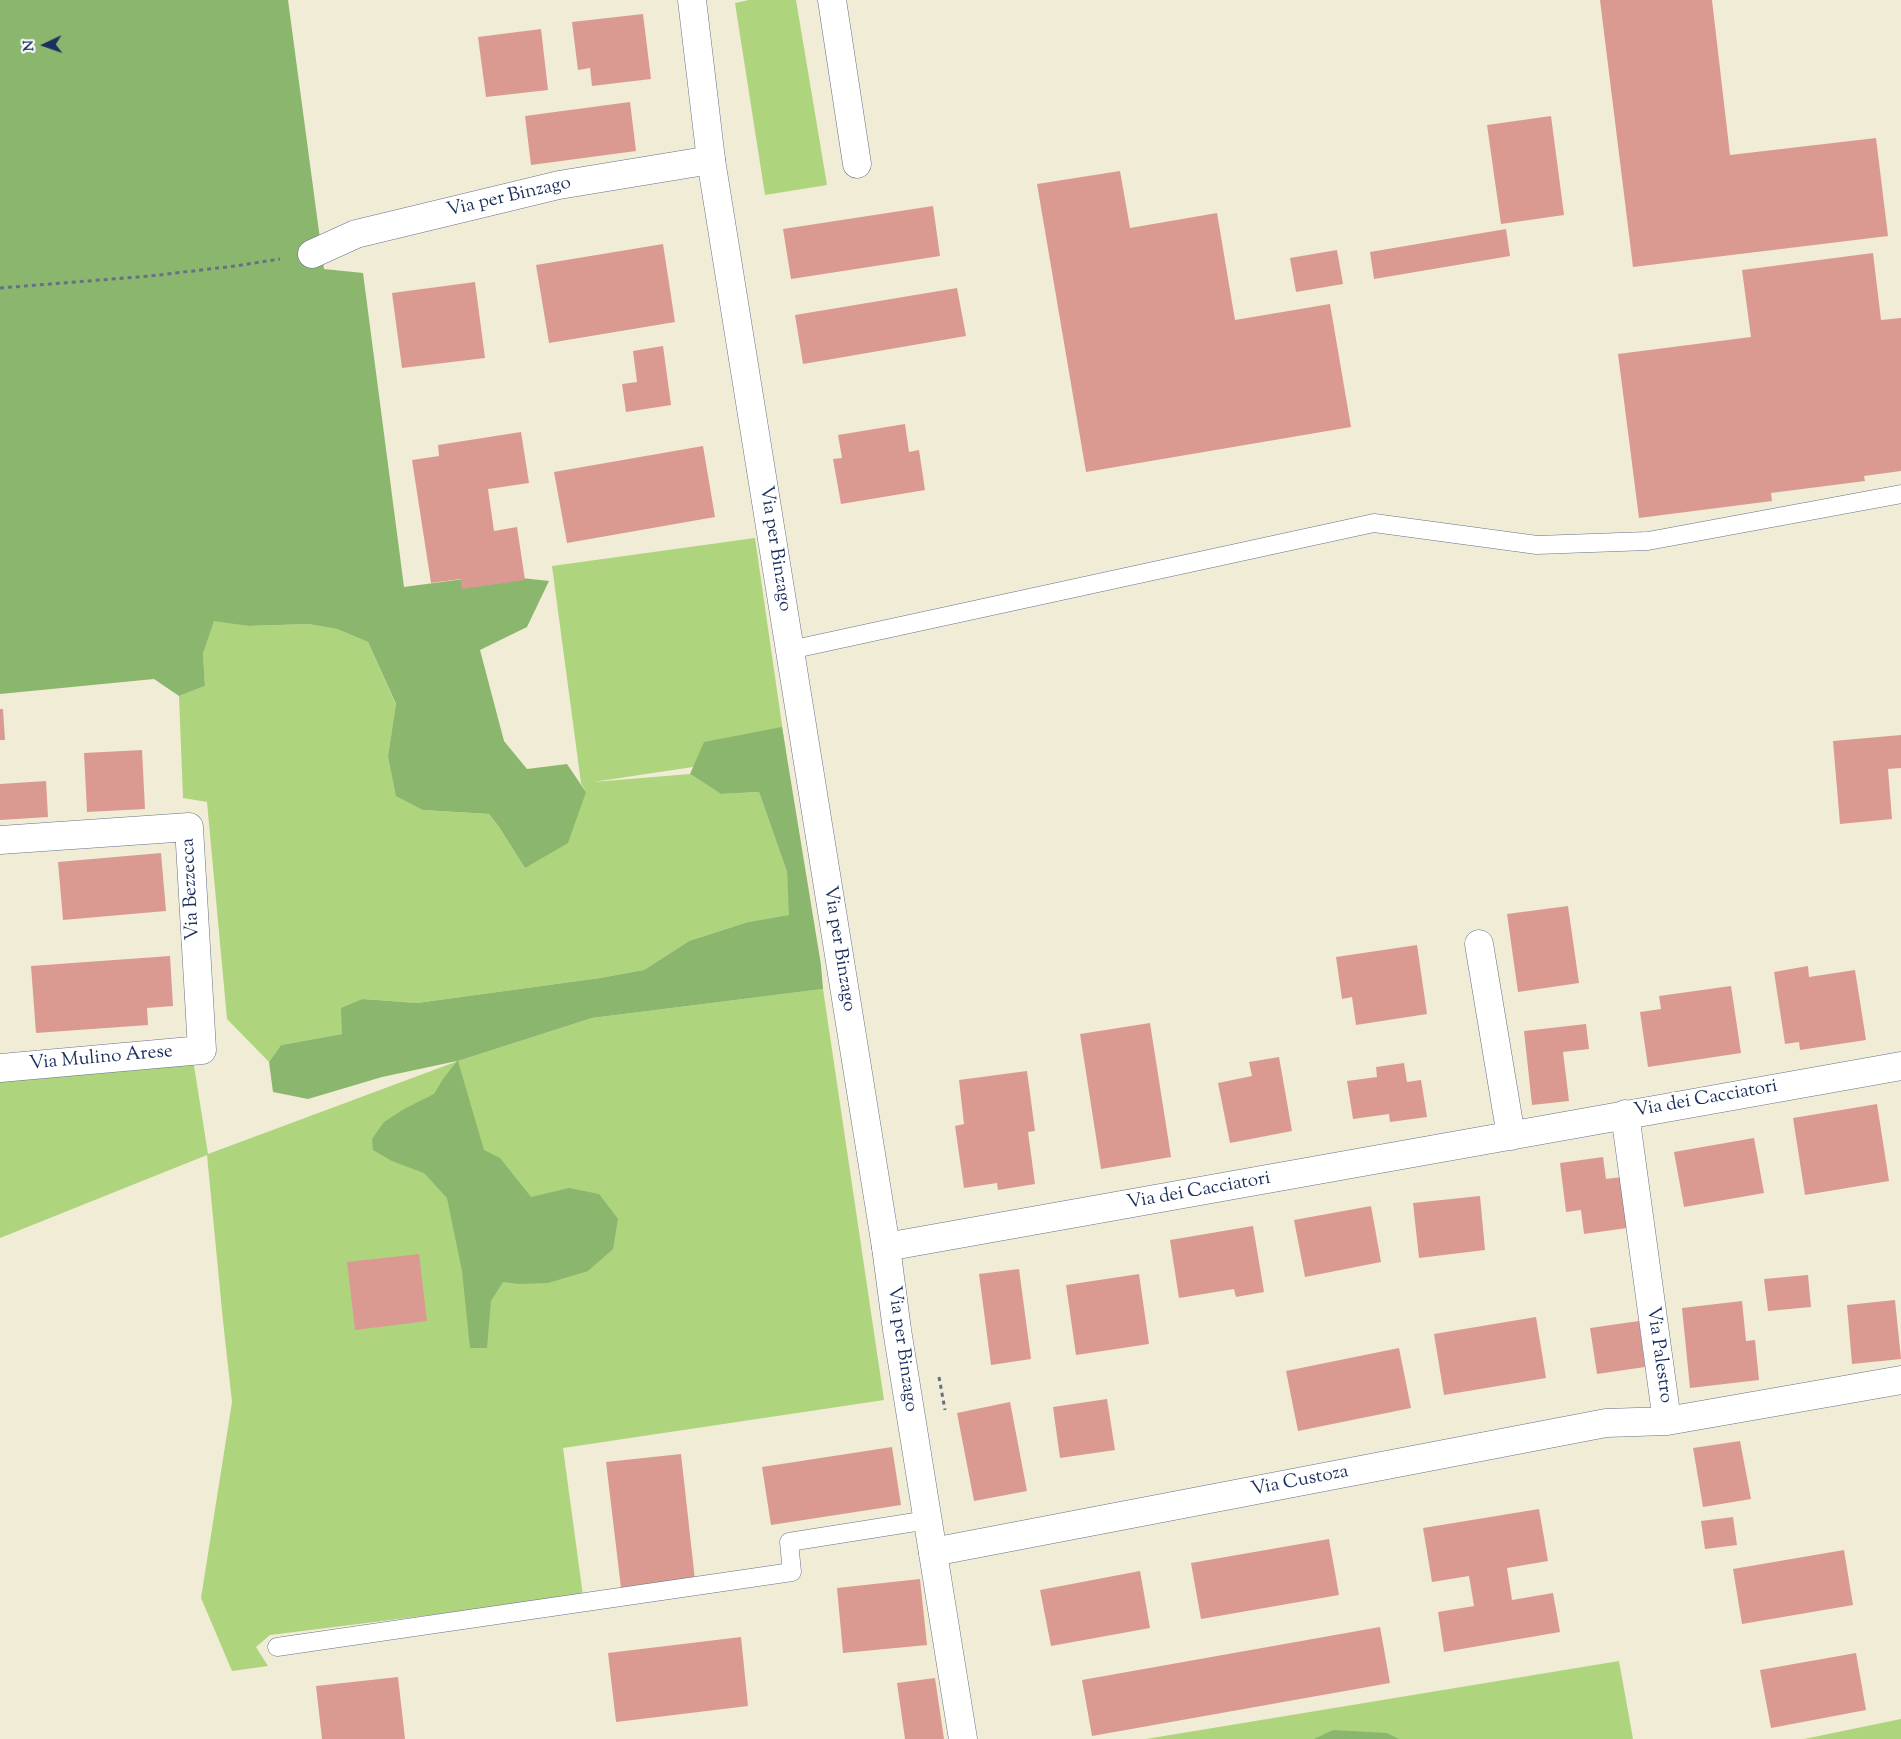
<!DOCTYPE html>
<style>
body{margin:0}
#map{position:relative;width:1901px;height:1739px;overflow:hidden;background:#f1ecd6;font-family:"Sorts Mill Goudy",serif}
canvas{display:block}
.north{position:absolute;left:20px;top:20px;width:50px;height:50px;-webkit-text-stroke:4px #fff;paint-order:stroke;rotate:267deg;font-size:14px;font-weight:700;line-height:20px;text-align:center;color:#1b2f5e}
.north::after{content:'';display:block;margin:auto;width:18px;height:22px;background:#1b2f5e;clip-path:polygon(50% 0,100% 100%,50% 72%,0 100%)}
</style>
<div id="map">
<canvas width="1901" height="1739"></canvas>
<div class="north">N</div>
</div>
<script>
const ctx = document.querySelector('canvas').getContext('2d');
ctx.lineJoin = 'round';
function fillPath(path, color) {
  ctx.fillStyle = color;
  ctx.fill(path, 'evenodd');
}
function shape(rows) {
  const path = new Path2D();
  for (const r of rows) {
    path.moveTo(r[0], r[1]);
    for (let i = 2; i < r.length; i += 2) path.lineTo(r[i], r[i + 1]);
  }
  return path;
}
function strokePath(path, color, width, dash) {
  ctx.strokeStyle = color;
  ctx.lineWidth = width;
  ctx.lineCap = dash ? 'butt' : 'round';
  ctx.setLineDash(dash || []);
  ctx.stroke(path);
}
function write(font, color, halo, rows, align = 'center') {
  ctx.font = font + ' "Sorts Mill Goudy",serif';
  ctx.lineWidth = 5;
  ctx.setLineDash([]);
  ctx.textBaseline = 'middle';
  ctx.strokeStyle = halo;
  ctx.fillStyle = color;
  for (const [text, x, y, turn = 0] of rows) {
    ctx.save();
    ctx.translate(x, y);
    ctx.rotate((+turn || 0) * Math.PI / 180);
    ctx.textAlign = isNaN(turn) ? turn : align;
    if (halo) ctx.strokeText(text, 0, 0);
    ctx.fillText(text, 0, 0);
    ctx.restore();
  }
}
fillPath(shape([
 [749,0,796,0,827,185,765,195,735,3],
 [755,538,786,753,593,782,690,774,721,794,759,792,787,872,790,915,748,922,689,941,644,970,600,978,417,1003,363,999,342,1034,281,1045,269,1062,227,1019,207,802,183,798,179,696,205,686,203,654,214,620,248,626,308,624,337,629,368,642,396,705,388,756,423,810,489,814,499,827,525,868,586,792,581,783,552,566],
 [823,989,884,1400,563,1448,583,1596,270,1635,256,1647,268,1666,232,1671,201,1598,232,1402,223,1321,207,1155,0,1238,0,1073,192,1053,208,1154,458,1061,592,1018],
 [1619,1661,1633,1739,1146,1739],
 [1901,1719,1901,1739,1804,1739]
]), '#afd47e');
fillPath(shape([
 [0,0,288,0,324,269,363,273,404,587,494,575,549,581,527,627,480,650,504,741,527,769,567,764,586,792,568,843,525,868,499,827,489,814,423,810,396,796,388,756,396,704,368,642,337,629,308,624,248,626,214,621,203,654,205,686,179,696,154,679,0,694],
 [782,727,821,965,823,989,592,1018,458,1061,484,1150,500,1158,531,1197,569,1188,599,1194,618,1219,613,1249,588,1271,548,1283,519,1284,503,1282,491,1301,487,1348,470,1348,462,1271,447,1198,424,1173,392,1161,373,1150,372,1139,384,1122,404,1109,434,1094,443,1079,457,1061,382,1077,308,1099,273,1092,269,1062,281,1045,342,1034,341,1008,363,999,417,1003,600,978,644,970,689,941,748,922,789,915,787,872,759,792,721,794,690,774,704,742],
 [1333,1730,1387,1733,1399,1739,1314,1739]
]), '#8bb66d');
fillPath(shape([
 [1600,0,1712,0,1730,155,1876,138,1888,236,1633,267],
 [643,14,651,79,592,86,590,68,578,70,572,22],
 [541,29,548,90,486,97,478,37],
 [630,102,636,151,531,165,525,116],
 [1551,116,1564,215,1501,224,1487,125],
 [1120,171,1130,228,1217,213,1235,320,1330,304,1351,427,1086,472,1037,184],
 [933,206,940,256,791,279,783,229],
 [1506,229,1510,256,1374,279,1370,252],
 [663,244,675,322,549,343,536,265],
 [1337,250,1343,284,1296,292,1290,258],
 [1873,253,1881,320,1901,318,1901,471,1864,476,1865,481,1771,493,1772,501,1639,518,1618,354,1751,337,1742,270],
 [475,282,485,358,402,368,392,293],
 [957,288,966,336,803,364,795,315],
 [663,346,671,405,626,412,622,384,637,382,633,351],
 [905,424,909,452,919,450,925,490,841,504,833,459,842,458,838,435],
 [521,432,529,483,488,489,494,531,517,527,525,580,462,589,461,579,431,583,412,460,439,456,438,445],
 [703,446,715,517,567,543,554,472],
 [0,709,3,709,5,740,0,740],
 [1901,735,1901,768,1888,769,1892,819,1840,824,1833,741],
 [142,750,145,809,87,812,84,753],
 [46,781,48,817,0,820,0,784],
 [161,853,166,911,63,920,58,862],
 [1568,906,1579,983,1518,992,1507,914],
 [1417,945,1427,1014,1356,1025,1352,997,1342,999,1336,957],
 [170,956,173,1006,147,1008,148,1025,36,1033,31,966],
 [1808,966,1809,977,1855,970,1866,1040,1800,1050,1799,1042,1785,1044,1774,972],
 [1731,986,1741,1053,1648,1067,1640,1012,1661,1009,1659,996],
 [1150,1023,1171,1157,1101,1169,1080,1034],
 [1586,1024,1589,1049,1563,1052,1569,1101,1532,1105,1524,1031],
 [1279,1057,1292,1131,1230,1143,1218,1083,1252,1076,1249,1062],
 [1404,1063,1407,1082,1421,1080,1427,1117,1390,1122,1389,1114,1353,1119,1347,1081,1377,1077,1376,1067],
 [1027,1071,1035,1131,1028,1132,1035,1184,998,1190,997,1183,964,1188,955,1126,964,1124,959,1080],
 [1877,1104,1889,1181,1805,1195,1793,1118],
 [1754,1138,1764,1193,1684,1207,1674,1152],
 [1603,1157,1606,1179,1621,1177,1627,1228,1584,1234,1581,1210,1566,1212,1560,1163],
 [1480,1196,1485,1250,1419,1258,1413,1203],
 [1371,1206,1381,1262,1305,1277,1294,1220],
 [1253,1226,1264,1292,1236,1297,1234,1289,1179,1298,1170,1240],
 [419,1254,427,1321,355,1330,347,1262],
 [1019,1269,1031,1359,991,1365,979,1274],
 [1139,1274,1149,1344,1076,1355,1066,1285],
 [1808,1275,1811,1307,1768,1311,1764,1279],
 [1895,1300,1901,1359,1852,1364,1847,1305],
 [1742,1301,1746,1341,1755,1340,1759,1380,1690,1388,1682,1308],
 [1536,1317,1546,1378,1444,1395,1434,1334],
 [1639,1321,1645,1367,1597,1374,1590,1328],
 [1399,1348,1411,1408,1298,1431,1286,1371],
 [1107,1399,1115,1450,1060,1458,1053,1407],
 [1010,1402,1027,1491,974,1501,957,1413],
 [1740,1441,1751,1499,1703,1507,1693,1448],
 [892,1447,901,1505,771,1525,762,1467],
 [681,1454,695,1580,621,1588,606,1462],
 [1539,1509,1548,1561,1507,1568,1512,1600,1553,1593,1560,1632,1444,1652,1438,1612,1474,1606,1469,1576,1432,1582,1423,1528],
 [1733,1517,1737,1545,1705,1549,1701,1521],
 [1329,1539,1339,1595,1201,1619,1191,1563],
 [1844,1550,1853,1605,1742,1624,1733,1569],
 [1140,1571,1150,1628,1051,1646,1040,1590],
 [920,1579,927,1645,843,1653,837,1588],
 [1380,1627,1390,1683,1092,1736,1082,1680],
 [741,1637,748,1706,616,1722,608,1653],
 [1856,1653,1866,1710,1771,1728,1760,1670],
 [398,1677,405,1739,322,1739,316,1686],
 [935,1678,944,1739,905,1739,897,1683]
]), '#db9a91');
const service = shape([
 [790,650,1374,523,1537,545,1648,541,1901,494],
 [277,1647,792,1572,789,1542,928,1520]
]);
const minor = shape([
 [832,0,857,164],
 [312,254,356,234,559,185,711,160],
 [0,840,189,827,202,1050,0,1068],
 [1479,944,1511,1136],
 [1625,1114,1667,1421],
 [886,1247,1901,1066],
 [933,1552,1606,1423,1667,1421,1901,1380]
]);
const secondary = shape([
 [692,0,711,160,886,1247,897,1330,963,1739]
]);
strokePath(service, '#667188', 19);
strokePath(minor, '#667188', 29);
strokePath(secondary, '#667188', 29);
strokePath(shape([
 [0,288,150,276,235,266,280,259],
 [939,1377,945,1410]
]), '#667188', 3, [4, 4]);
strokePath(service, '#fff', 18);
strokePath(minor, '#fff', 28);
strokePath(secondary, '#fff', 28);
write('19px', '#1b2f5e', '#fff', [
 ["Via per Binzago",509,198,-13],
 ["Via per Binzago",774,549,81],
 ["Via Bezzecca",192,889,-93],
 ["Via per Binzago",838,949,81],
 ["Via Mulino Arese",101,1059,-5],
 ["Via dei Cacciatori",1706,1100,-10],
 ["Via dei Cacciatori",1199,1192,-10],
 ["Via per Binzago",901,1349,82],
 ["Via Palestro",1658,1355,82],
 ["Via Custoza",1300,1482,-11]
]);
</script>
